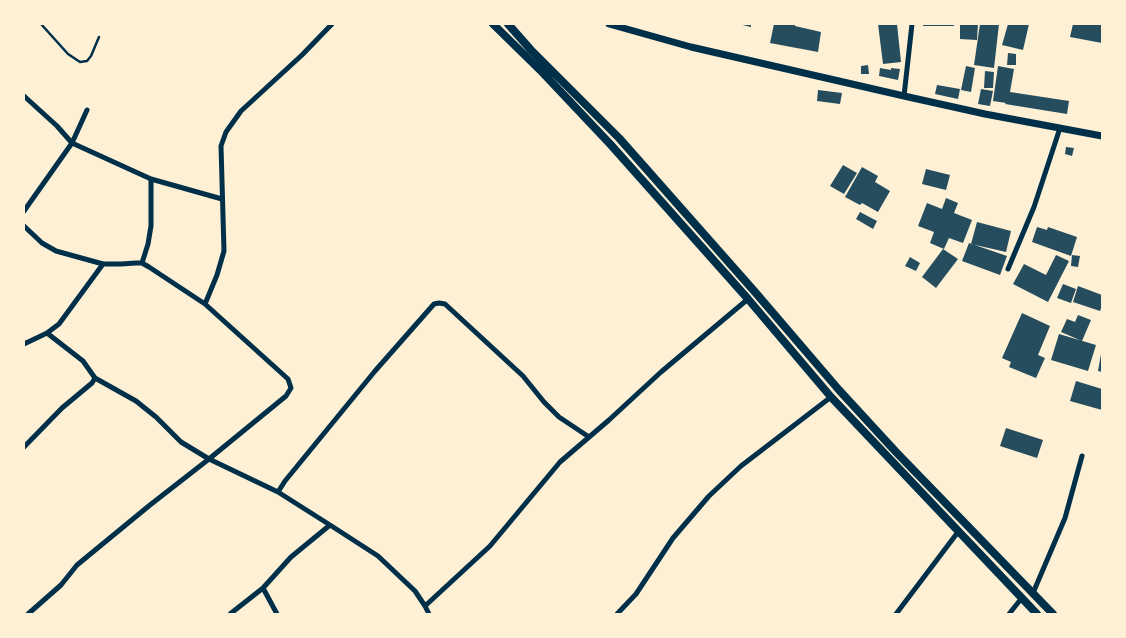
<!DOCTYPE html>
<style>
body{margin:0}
#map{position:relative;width:1126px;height:638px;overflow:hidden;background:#fdf0d5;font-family:Roboto,sans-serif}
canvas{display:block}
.frame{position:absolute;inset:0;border:25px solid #fdf0d5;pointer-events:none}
</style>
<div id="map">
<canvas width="1126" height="638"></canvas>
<div class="frame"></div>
</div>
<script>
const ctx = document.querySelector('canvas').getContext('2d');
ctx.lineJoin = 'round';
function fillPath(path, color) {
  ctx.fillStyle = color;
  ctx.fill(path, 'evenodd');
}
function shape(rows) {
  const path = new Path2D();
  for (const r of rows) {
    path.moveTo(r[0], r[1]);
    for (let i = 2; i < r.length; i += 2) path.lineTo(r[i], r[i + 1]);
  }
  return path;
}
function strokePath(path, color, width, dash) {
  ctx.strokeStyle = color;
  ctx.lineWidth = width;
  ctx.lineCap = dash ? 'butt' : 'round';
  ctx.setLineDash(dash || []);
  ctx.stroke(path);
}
fillPath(shape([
 [738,24,751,24,751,27],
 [774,24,795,24,795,26,821,32,818,52,770,43],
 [878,24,897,24,901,62,883,64],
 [923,24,954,24,954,26,923,26],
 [960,24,978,24,977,40,960,39],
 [980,24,999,24,994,68,974,65],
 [1008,24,1029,24,1023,50,1002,45],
 [1073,24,1102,24,1102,43,1070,37],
 [1008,53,1016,54,1016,65,1007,65],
 [868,65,869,74,861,74,861,66],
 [966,66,975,68,971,92,961,90],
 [998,66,1014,69,1010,92,1069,101,1067,114,1005,104,1006,103,993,101],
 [880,68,891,70,891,68,900,69,898,80,879,76],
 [985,71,994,72,993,88,984,88],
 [937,85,960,89,958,99,935,94],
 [981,89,993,91,990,106,978,104],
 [818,90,842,93,840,104,817,101],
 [1066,147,1074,148,1072,156,1065,154],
 [843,165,857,173,844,194,830,186],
 [862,167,878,176,875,182,890,191,878,212,862,203,860,205,845,197],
 [926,169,950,175,946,190,922,184],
 [946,198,958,203,954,213,972,220,963,243,949,238,944,249,930,243,934,232,918,226,927,203,942,209],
 [860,212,877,221,873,229,856,219],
 [977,222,1011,231,1006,252,971,244],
 [1037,227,1047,230,1048,227,1077,237,1071,256,1032,242],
 [969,243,1007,256,1000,275,962,261],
 [943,249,958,259,936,288,922,277],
 [1056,255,1069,261,1048,302,1013,284,1024,264,1046,275],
 [1072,255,1080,256,1078,267,1071,266],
 [910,257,920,263,916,271,905,266],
 [1063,284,1076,289,1071,303,1057,298],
 [1078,286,1102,295,1102,306,1100,311,1073,302],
 [1022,313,1050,326,1038,355,1045,358,1036,378,1009,367,1011,362,1002,358],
 [1078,315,1091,320,1082,341,1061,332,1067,319,1075,322],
 [1059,334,1096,345,1088,371,1051,360],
 [1101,354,1102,354,1102,372,1098,371],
 [1076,381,1102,389,1102,410,1070,401],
 [1006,428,1043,440,1037,458,1000,446]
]), '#264d5e');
strokePath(shape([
 [41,24,68,54,80,62,87,61,91,56,99,37]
]), '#003049', 2.5);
strokePath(shape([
 [24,96,57,126,72,143,151,179,222,199],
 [904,96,912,24],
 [24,211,72,143,87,110],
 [24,226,42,243,56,251,103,264,121,264,136,263,142,263,149,267,205,304,288,379,291,388,286,396,209,459,181,442,156,417,136,401,95,378,92,383,62,408,24,447],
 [142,263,148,244,151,226,151,179],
 [1008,269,1034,207,1060,128],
 [205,304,217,275,224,251,221,146,226,132,241,111,302,55,332,24],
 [47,333,83,361,95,378],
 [24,344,47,333,59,324,103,264],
 [278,492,285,481,375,371,434,304,439,303,445,304,523,376,544,402,559,417,589,437],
 [263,588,277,614],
 [1033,593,1065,518,1082,456],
 [28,614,61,585,77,565,150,505,209,459,278,492,330,525],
 [230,614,263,588,291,557,330,525,378,556,415,591,425,606],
 [429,614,425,606,490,546,560,462,609,420,661,372,748,299],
 [617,614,636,594,673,538,709,496,741,466,831,397],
 [896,614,958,532],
 [1009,614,1021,599]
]), '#003049', 5);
strokePath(shape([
 [609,24,691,47,904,96,985,114,1102,136]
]), '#003049', 7);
strokePath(shape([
 [493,24,543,73,611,145,748,299,831,397,1037,614],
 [508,24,531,50,619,138,755,292,839,390,896,452,1053,614]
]), '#003049', 8);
</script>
